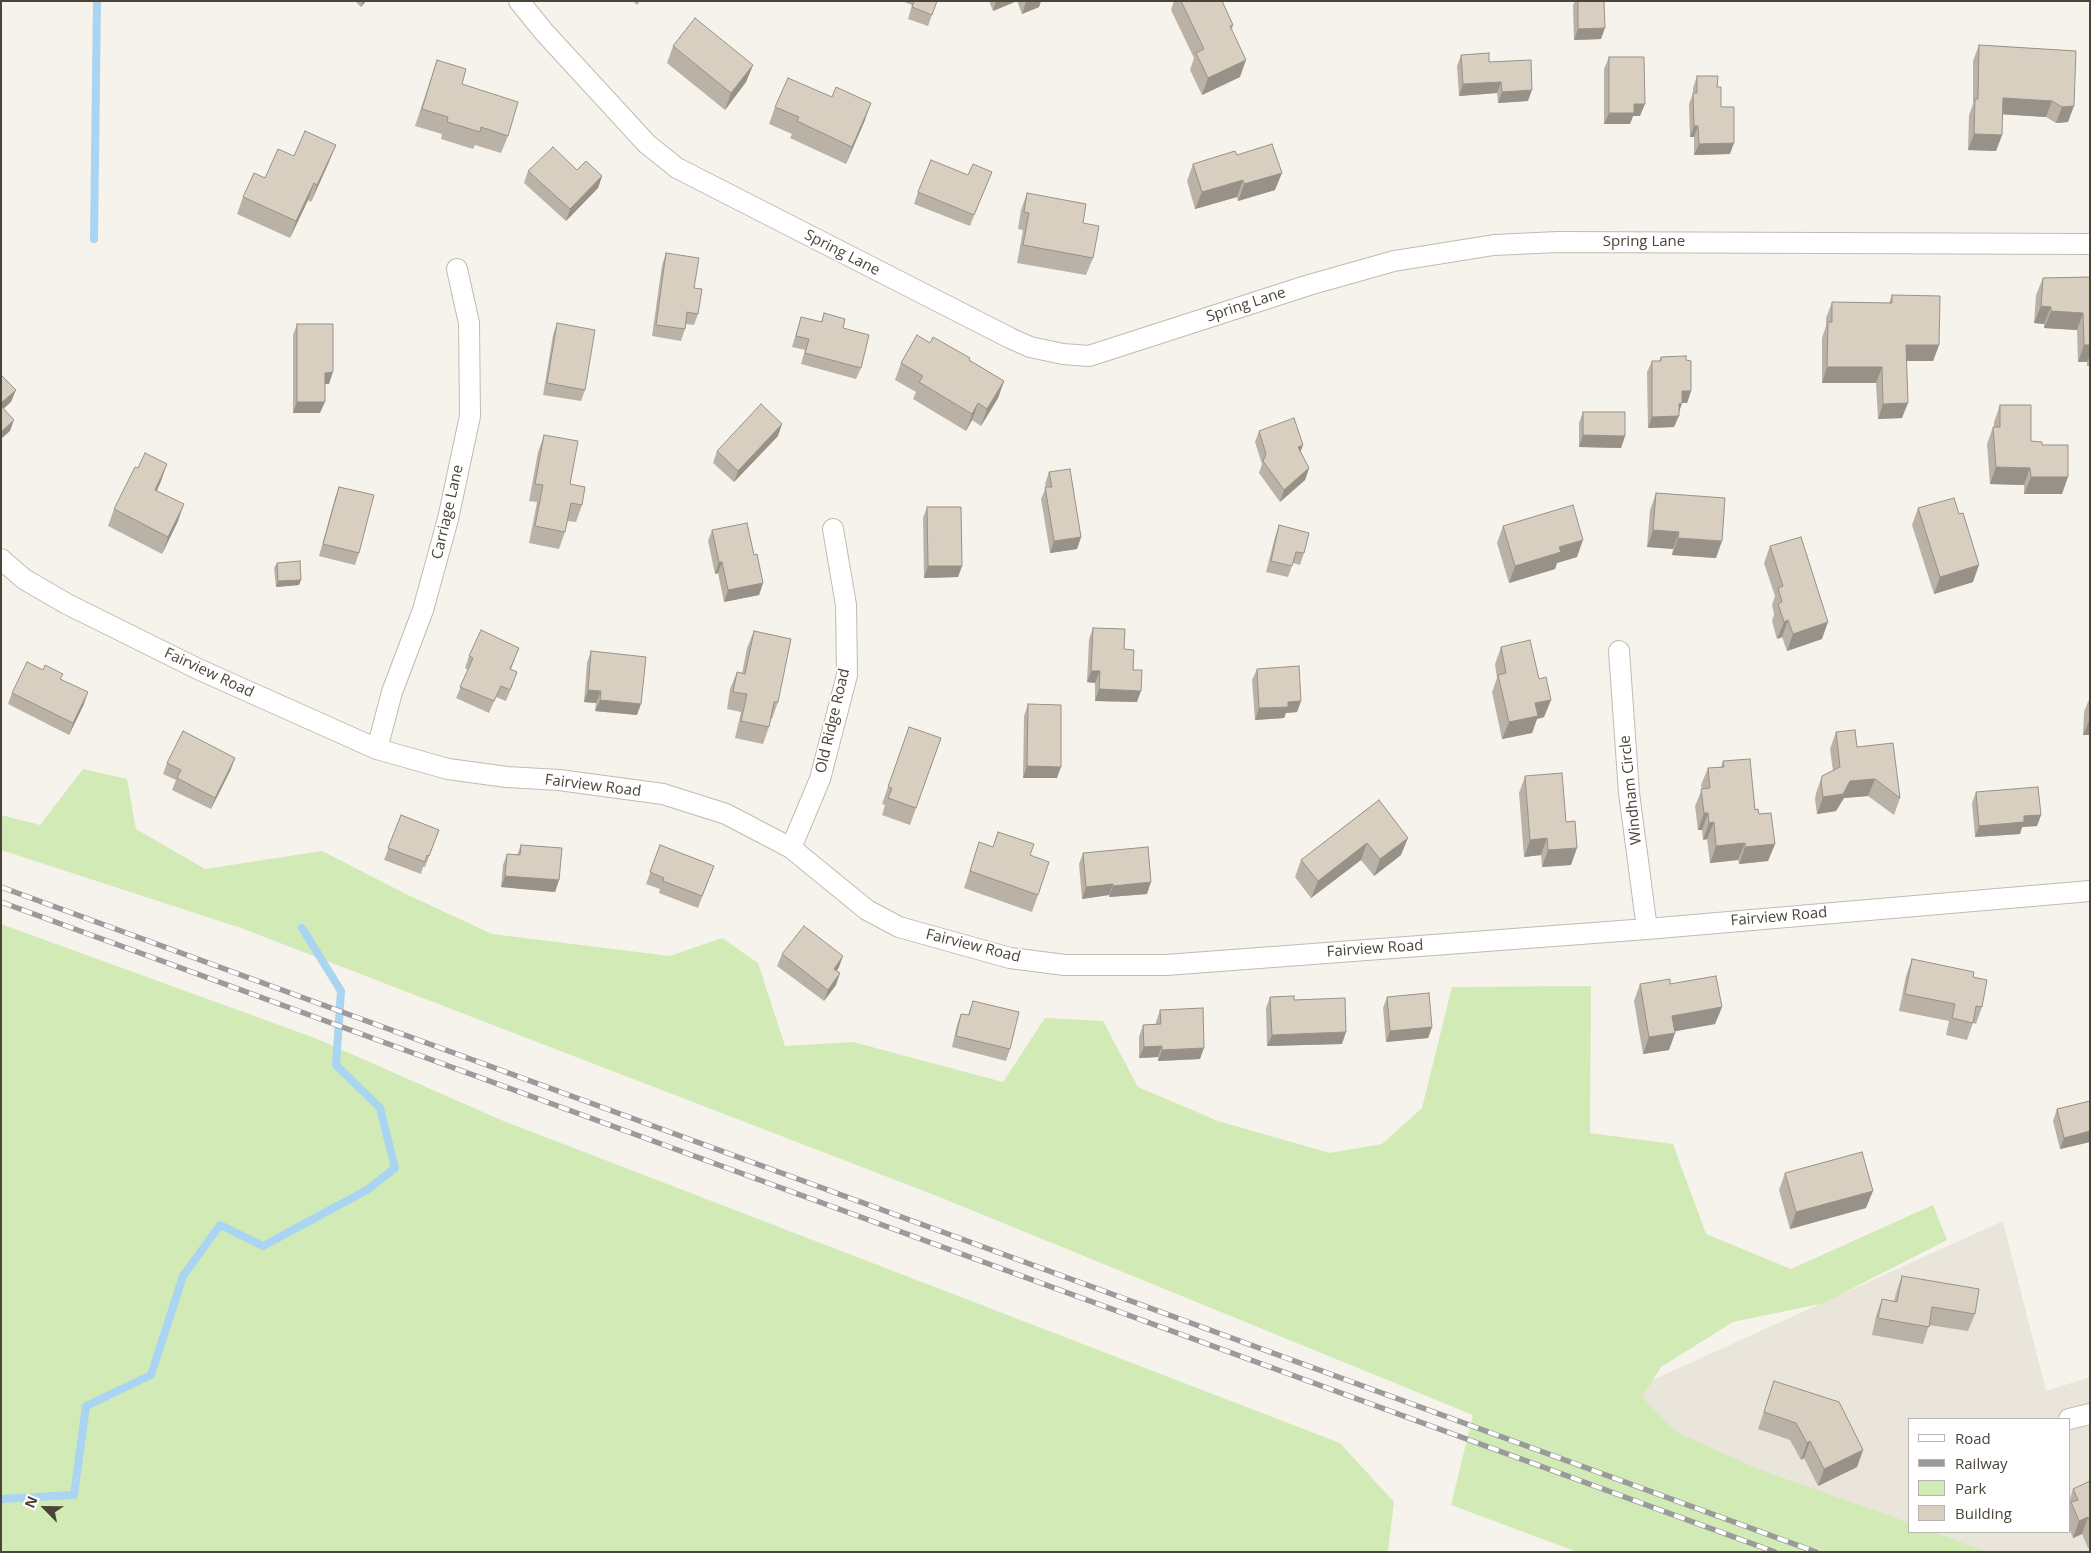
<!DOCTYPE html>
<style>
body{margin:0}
#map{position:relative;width:2091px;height:1553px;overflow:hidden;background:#f6f3ec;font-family:"Open Sans",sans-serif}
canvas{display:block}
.frame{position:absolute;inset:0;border:2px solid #4b4439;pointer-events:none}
.legend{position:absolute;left:1908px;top:1418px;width:162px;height:115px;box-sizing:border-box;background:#fff;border:1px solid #b7b4b0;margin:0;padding:6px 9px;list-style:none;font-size:15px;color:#4b4439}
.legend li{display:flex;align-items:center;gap:10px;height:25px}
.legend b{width:25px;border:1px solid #b7b4b0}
.north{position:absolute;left:20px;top:1483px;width:50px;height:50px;-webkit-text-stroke:4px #fff;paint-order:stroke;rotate:293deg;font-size:14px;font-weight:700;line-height:20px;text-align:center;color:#4b4439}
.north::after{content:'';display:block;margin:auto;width:18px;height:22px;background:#4b4439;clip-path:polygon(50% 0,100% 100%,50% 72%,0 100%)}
</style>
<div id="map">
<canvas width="2091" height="1553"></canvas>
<div class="frame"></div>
<ul class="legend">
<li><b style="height:6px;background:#fff"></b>Road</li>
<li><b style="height:6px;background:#9a9a9a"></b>Railway</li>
<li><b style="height:14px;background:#d2eab5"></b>Park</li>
<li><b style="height:14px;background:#d8cfc1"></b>Building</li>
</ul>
<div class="north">N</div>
</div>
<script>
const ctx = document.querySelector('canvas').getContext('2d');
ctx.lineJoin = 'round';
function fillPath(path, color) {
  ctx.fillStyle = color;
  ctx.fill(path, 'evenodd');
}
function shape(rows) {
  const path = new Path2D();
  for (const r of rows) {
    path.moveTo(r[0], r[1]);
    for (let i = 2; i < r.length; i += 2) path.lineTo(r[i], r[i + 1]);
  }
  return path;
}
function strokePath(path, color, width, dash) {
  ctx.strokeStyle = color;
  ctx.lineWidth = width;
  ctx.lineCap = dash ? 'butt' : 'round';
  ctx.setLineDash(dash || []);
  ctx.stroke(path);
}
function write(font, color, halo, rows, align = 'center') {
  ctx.font = font + ' "Open Sans",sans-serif';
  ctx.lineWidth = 4;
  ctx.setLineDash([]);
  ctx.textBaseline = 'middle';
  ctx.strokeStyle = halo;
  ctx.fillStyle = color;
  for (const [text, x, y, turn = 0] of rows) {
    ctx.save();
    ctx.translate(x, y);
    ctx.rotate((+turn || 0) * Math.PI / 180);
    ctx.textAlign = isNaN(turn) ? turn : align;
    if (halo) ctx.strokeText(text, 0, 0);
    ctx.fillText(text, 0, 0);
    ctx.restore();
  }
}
fillPath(shape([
 [2003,1221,2046,1391,2090,1377,2090,1552,1963,1552,1562,1421],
 [1910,1419,2070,1419,2070,1532,1910,1532]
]), '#eae5da');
fillPath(shape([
 [83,769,127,779,136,829,205,869,322,851,408,895,492,934,670,956,722,938,758,963,785,1046,853,1042,1003,1082,1045,1018,1103,1021,1138,1087,1218,1121,1330,1153,1382,1144,1422,1108,1452,987,1591,986,1590,1133,1673,1144,1706,1234,1791,1269,1933,1205,1947,1240,1824,1303,1733,1322,1661,1367,1642,1397,1676,1432,1758,1469,1910,1523,1910,1532,1933,1532,1987,1552,1577,1552,1451,1505,1473,1415,937,1196,241,928,1,850,1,815,40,825],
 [1,924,315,1038,501,1120,1340,1443,1394,1502,1388,1552,1,1552]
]), '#d2eab5');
strokePath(shape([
 [94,239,97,1],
 [1,1499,74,1495,86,1406,151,1375,183,1276,220,1225,263,1246,367,1190,395,1168,380,1108,336,1065,341,991,302,928]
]), '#a9d4f2', 8);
const minor = shape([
 [519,1,544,32,647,144,677,168,1010,338,1030,347,1063,354,1089,356,1309,285,1394,261,1494,245,1558,242,2090,244],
 [1,559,24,579,67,604,198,669,377,749,448,769,507,777,559,780,663,794,726,814,791,848,867,910,899,927,1010,958,1065,965,1166,965,1647,929,2090,891],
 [1619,651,1629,793,1647,929],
 [377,749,392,692,423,610,448,519,470,416,469,323,457,269],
 [791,848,820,779,847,675,846,605,833,529],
 [2069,1419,2090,1414]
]);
strokePath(minor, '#c2bbae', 22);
strokePath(minor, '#fff', 20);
const rail = shape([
 [1,887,1816,1552],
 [1,902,1775,1552]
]);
strokePath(rail, '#9a9a9a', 5.5);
strokePath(rail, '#fff', 4, [11]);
fillPath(shape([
 [355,1,366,1,361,7],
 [633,1,640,1,637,5],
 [902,1,937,1,928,26,908,19,912,5],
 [989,1,1017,1,993,11],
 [1017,1,1041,1,1039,7,1022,14],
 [1174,1,1222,1,1233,25,1232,30,1240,77,1202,95,1190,70,1194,58,1171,10],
 [1575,1,1604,1,1601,39,1574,40,1573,5],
 [1979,45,2076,51,2068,122,2056,123,2046,117,2002,114,2002,135,1996,151,1968,150,1969,115,1973,104,1973,61],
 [673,46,753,65,746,82,725,110,667,63],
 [1461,55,1489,62,1528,101,1498,103,1497,93,1459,96,1457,66],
 [1609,57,1640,116,1633,116,1630,124,1604,124,1604,69],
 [437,60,462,84,508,136,501,153,475,145,473,149,441,139,442,134,415,126],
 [1697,76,1717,87,1730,154,1694,155,1694,137,1690,137,1689,104,1693,93,1693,88],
 [775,107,865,120,846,164,790,138,792,134,769,124],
 [1237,155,1275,190,1238,201,1237,197,1195,209,1187,181,1193,164],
 [294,156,329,162,311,202,308,200,290,238,237,214,243,197,265,178],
 [577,170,602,176,598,188,566,221,524,183,528,171],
 [987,183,970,226,914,204,918,192],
 [1027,193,1093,258,1086,275,1017,263,1023,230,1018,229,1021,210],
 [666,253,694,288,698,314,694,325,686,324,685,329,681,341,652,336,662,265],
 [2090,277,2090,366,2087,366,2087,362,2078,362,2077,330,2044,328,2044,324,2034,323,2036,295,2043,278],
 [1892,295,1939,345,1933,361,1907,361,1902,418,1878,419,1876,383,1822,383,1822,338,1826,326,1826,318,1832,302,1889,303],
 [824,313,843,328,861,368,856,379,801,364,805,350,792,347,801,317,821,322],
 [557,323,585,390,581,401,543,395,553,335],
 [297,324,329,384,325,384,320,413,293,413,293,335],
 [930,343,969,360,1004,381,998,398,981,426,972,420,966,431,913,399,916,392,895,380,901,363],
 [1661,357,1686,360,1691,391,1687,403,1682,403,1674,427,1648,428,1647,372,1652,361,1659,361],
 [2000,405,2031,441,2042,445,2062,494,2024,494,2024,485,1990,484,1987,444,1993,427,1994,427,1994,422],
 [1583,412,1625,436,1621,448,1579,447,1579,423],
 [1259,431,1309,468,1305,480,1280,502,1259,473,1262,464,1255,442],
 [544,435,582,505,576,522,567,521,565,532,559,549,529,543,537,502,529,501,538,452],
 [778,436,734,482,713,463,717,451],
 [1049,472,1081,537,1077,549,1050,553,1041,499,1046,487,1045,484],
 [161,481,157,491,178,521,162,554,108,526,114,509],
 [339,487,359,553,355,565,319,556,335,498],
 [1656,493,1716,558,1672,555,1673,549,1647,547,1650,510],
 [927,507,962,566,958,577,924,578,923,518],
 [1918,508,1959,514,1973,582,1934,594,1912,525],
 [1279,525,1304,553,1300,565,1293,563,1288,577,1266,572,1275,537],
 [1503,526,1577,557,1557,563,1555,569,1509,583,1497,543],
 [712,530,754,555,763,583,759,595,724,602,718,573,715,574,708,541],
 [1770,546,1822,639,1787,651,1782,637,1777,639,1772,621,1774,614,1772,605,1775,596,1764,563],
 [277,563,301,580,299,585,276,587,274,568],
 [1093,628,1124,649,1137,702,1095,701,1095,683,1087,682,1089,639],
 [754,631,778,702,772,719,770,719,769,727,763,744,735,738,741,712,727,709,730,689,737,672,742,674,747,648],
 [1501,647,1539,679,1551,700,1544,717,1537,719,1532,733,1502,739,1492,692,1497,678,1495,664],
 [591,651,637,715,595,711,596,703,584,702,587,663],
 [469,656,515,659,511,669,513,684,506,701,496,697,489,713,456,698,468,670,465,668],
 [1257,669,1301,701,1297,712,1286,713,1284,718,1255,720,1252,680],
 [61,679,84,704,69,735,8,704,12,693],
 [2090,697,2090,735,2083,735,2084,712],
 [1028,704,1057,778,1023,778,1024,716],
 [909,727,941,738,910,825,882,815,885,805,882,804],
 [1836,732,1857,747,1900,798,1894,815,1868,796,1844,798,1836,811,1817,814,1815,799,1816,793,1822,776,1833,771,1830,749],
 [1723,761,1759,814,1775,844,1768,861,1739,864,1738,860,1710,863,1707,839,1703,840,1702,830,1698,830,1695,806,1702,789,1701,785,1708,768,1721,767],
 [167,763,231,769,211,809,172,790,176,780,163,774],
 [1525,776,1566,822,1571,865,1542,867,1541,855,1524,857,1519,793],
 [1976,792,2041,815,2037,826,2022,827,2020,834,1975,837,1972,803],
 [1379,800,1401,855,1374,876,1361,860,1311,898,1295,877,1301,860],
 [401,815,439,830,425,867,423,867,421,874,384,860],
 [998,832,1030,855,1038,895,1032,912,964,888,979,842,993,847],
 [521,845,559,880,555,892,501,887,503,865,507,854,517,855],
 [660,845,714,866,698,908,659,893,660,889,646,884],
 [1083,853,1147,894,1109,897,1109,895,1082,899,1079,864],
 [782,954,839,967,837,971,836,985,824,1001,777,966],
 [1912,959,1973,977,1982,1007,1976,1024,1973,1023,1967,1040,1946,1035,1949,1021,1899,1011,1906,976],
 [1640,984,1670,984,1722,1007,1715,1024,1675,1031,1675,1033,1669,1050,1643,1054,1634,1001],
 [1270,997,1342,1044,1267,1046,1266,1008],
 [1387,997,1432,1027,1428,1038,1386,1042,1383,1008],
 [973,1001,1010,1049,1006,1061,952,1047,957,1025,961,1014,968,1015],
 [1160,1010,1200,1059,1158,1061,1158,1057,1139,1058,1139,1037,1143,1025,1156,1024,1156,1022],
 [2090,1101,2090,1142,2060,1149,2053,1121,2057,1109],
 [1785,1173,1866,1208,1790,1229,1779,1190],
 [1902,1276,1975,1314,1968,1331,1929,1325,1923,1344,1872,1335,1876,1316,1882,1299,1894,1301,1896,1293],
 [1774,1381,1863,1450,1857,1467,1818,1486,1804,1458,1801,1460,1790,1440,1758,1429],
 [2090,1481,2090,1547,2088,1548,2082,1534,2073,1538,2070,1531,2070,1499,2073,1489]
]), '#bab2a6');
fillPath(shape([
 [363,1,366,1,361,7],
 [996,1,1017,1,993,11],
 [1028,1,1041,1,1039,7,1022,14,1026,2],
 [1605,28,1601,39,1574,40,1578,29],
 [1246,60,1240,77,1202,95,1208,78],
 [753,65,746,82,725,110,731,93],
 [1501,82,1497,93,1459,96,1463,84],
 [1532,90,1528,101,1498,103,1502,92],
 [2003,98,2052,101,2046,117,1997,114],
 [871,103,865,120,846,164,852,147],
 [1634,104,1645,104,1640,116,1633,116,1630,124,1604,124,1609,113],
 [2074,106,2068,122,2056,123,2062,107],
 [1694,126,1698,126,1694,137,1690,137],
 [1974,134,2002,135,1996,151,1968,150],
 [1734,143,1730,154,1694,155,1699,144],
 [336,145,329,162,311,202,317,185],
 [1282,173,1275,190,1238,201,1244,184],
 [602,176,598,188,566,221,570,209],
 [1243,180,1237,197,1195,209,1202,192],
 [314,183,308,200,290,238,296,221],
 [2041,306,2051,307,2044,324,2034,323],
 [2051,311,2083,313,2077,330,2044,328],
 [1906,345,1939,345,1933,361,1901,361],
 [2084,345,2090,345,2090,356,2087,362,2078,362],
 [1827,367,1882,367,1876,383,1822,383],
 [333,372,329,384,320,384,325,373],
 [1004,381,998,398,981,426,987,409],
 [16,390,11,402,1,411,1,403],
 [1682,391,1691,391,1687,403,1678,403],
 [297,402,325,402,320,413,293,413],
 [978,403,972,420,966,431,972,414],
 [1682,403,1678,415,1679,404],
 [1908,403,1902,418,1878,419,1883,404],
 [1679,416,1674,427,1648,428,1652,417],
 [14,420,10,431,1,439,1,432],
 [782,424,778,436,734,482,738,471],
 [1583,435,1625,436,1621,448,1579,447],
 [1303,445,1299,456,1298,447],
 [167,464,161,481,149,507,155,490],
 [1996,467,2030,468,2024,485,1990,484],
 [1309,468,1305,480,1280,502,1284,490],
 [2031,477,2068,477,2062,494,2024,494],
 [184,504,178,521,162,554,168,537],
 [1653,530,1679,532,1673,549,1647,547],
 [1081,537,1077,549,1050,553,1054,541],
 [1678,538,1722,541,1716,558,1672,555],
 [1583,540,1577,557,1557,563,1555,569,1509,583,1515,566,1559,547],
 [719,562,722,562,718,573,715,574],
 [1979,565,1973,582,1934,594,1940,577],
 [928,566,962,566,958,577,924,578],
 [301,580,299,585,276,587,278,581],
 [763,583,759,595,724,602,728,590],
 [1788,620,1782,637,1777,639,1784,622],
 [1828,622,1822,639,1787,651,1793,634],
 [1091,671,1100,671,1095,683,1087,682],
 [1099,689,1141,691,1137,702,1095,701],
 [588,690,601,691,596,703,584,702],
 [88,692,84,704,69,735,73,723],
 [600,700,641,704,637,715,595,711],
 [1551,700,1544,717,1537,719,1532,733,1502,739,1509,722,1535,703],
 [1301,701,1297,712,1286,713,1284,718,1255,720,1259,708,1288,702],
 [2090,718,2090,735,2083,735],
 [235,758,231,769,211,809,215,798],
 [1027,766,1061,767,1057,778,1023,778],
 [1875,779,1868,796,1844,798,1836,811,1817,814,1823,797,1850,781],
 [1704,813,1708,813,1702,830,1698,830],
 [2041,815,2037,826,2022,827,2020,834,1975,837,1979,826,2024,816],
 [1714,822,1707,839,1703,840,1709,823],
 [1408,838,1401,855,1374,876,1380,859],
 [1547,838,1541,855,1524,857,1530,840],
 [1367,843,1361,860,1311,898,1318,881],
 [1745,843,1738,860,1710,863,1716,846],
 [1775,844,1768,861,1739,864,1745,847],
 [1577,848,1571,865,1542,867,1548,850],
 [505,876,559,880,555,892,501,887],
 [1151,882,1147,894,1109,897,1113,886],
 [1113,884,1109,895,1082,899,1086,887],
 [843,956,839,967,830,980,834,969],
 [840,973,836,985,824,1001,828,990],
 [1722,1007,1715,1024,1666,1033,1672,1016],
 [1432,1027,1428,1038,1386,1042,1390,1031],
 [1346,1032,1342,1044,1267,1046,1272,1035],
 [1675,1033,1669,1050,1643,1054,1649,1037],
 [1162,1046,1158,1057,1139,1058,1144,1047],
 [1204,1048,1200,1059,1158,1061,1162,1050],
 [2090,1131,2090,1142,2060,1149,2064,1138],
 [1873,1191,1866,1208,1790,1229,1796,1212],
 [1810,1441,1804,1458,1801,1460,1807,1443],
 [1863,1450,1857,1467,1818,1486,1824,1469],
 [2088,1517,2082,1534,2073,1538,2079,1521]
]), '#979187');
const building = shape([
 [914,1,937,1,932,15,912,7,914,1],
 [1181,1,1222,1,1233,25,1230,26,1246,60,1208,78,1196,53,1204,49,1181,1],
 [1578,1,1604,1,1605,28,1578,29,1578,1],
 [695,18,753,65,731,93,673,46,695,18],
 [1979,45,2076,51,2074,106,2062,107,2052,101,2003,98,2002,135,1974,134,1975,99,1978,99,1979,45],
 [1489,53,1489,62,1531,60,1532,90,1502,92,1501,82,1463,84,1461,55,1489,53],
 [1609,57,1644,57,1645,104,1634,104,1634,113,1609,113,1609,57],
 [437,60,466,69,462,84,518,102,508,136,481,127,480,132,447,122,448,117,422,109,437,60],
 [1697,76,1718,76,1717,87,1721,87,1721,107,1734,107,1734,143,1699,144,1698,126,1694,126,1693,93,1697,93,1697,76],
 [788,78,832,97,836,87,871,103,852,147,797,121,799,117,775,107,788,78],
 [305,131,336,145,317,185,314,183,296,221,243,197,254,173,265,178,278,149,294,156,305,131],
 [1272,144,1282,173,1244,184,1243,180,1202,192,1193,164,1235,151,1237,155,1272,144],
 [553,147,577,170,586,161,602,176,570,209,528,171,553,147],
 [931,160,968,175,973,164,992,172,974,215,918,192,931,160],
 [1027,193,1086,204,1083,223,1099,226,1093,258,1023,245,1029,213,1024,212,1027,193],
 [666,253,699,258,694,288,702,289,698,314,687,312,685,329,656,325,666,253],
 [2090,277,2090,345,2084,345,2083,313,2051,311,2051,307,2041,306,2043,278,2090,277],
 [1892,295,1940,296,1939,345,1906,345,1908,403,1883,404,1882,367,1827,367,1828,322,1832,322,1832,302,1892,303,1892,295],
 [824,313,845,319,843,328,869,335,861,368,805,353,809,339,796,336,801,317,822,322,824,313],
 [557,323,595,330,585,390,547,383,557,323],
 [297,324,333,324,333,372,325,373,325,402,297,402,297,324],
 [917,335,930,343,933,337,970,358,969,360,1004,381,987,409,978,403,972,414,919,382,923,376,901,363,917,335],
 [1686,356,1686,360,1691,361,1691,391,1682,391,1682,403,1679,404,1679,416,1652,417,1652,361,1661,361,1661,357,1686,356],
 [1,375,16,390,1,403,1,375],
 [761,404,782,424,738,471,717,451,761,404],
 [2000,405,2031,405,2031,441,2042,442,2042,445,2068,445,2068,477,2031,477,2030,468,1996,467,1993,427,2000,427,2000,405],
 [1,406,14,420,1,432,1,406],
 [1583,412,1625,412,1625,436,1583,435,1583,412],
 [1294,418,1303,445,1298,447,1309,468,1284,490,1263,461,1266,454,1259,431,1294,418],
 [544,435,578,441,570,484,585,487,582,505,571,503,565,532,535,526,543,485,535,484,544,435],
 [145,453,167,464,155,490,184,504,168,537,114,509,135,467,138,468,145,453],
 [1070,469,1081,537,1054,541,1045,487,1052,487,1049,472,1070,469],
 [339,487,374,495,359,553,323,544,339,487],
 [1656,493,1725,498,1722,541,1678,538,1679,532,1653,530,1656,493],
 [1954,498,1959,514,1963,513,1979,565,1940,577,1918,508,1954,498],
 [1573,505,1583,540,1559,547,1561,552,1515,566,1503,526,1573,505],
 [927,507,961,507,962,566,928,566,927,507],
 [747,523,754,555,757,554,763,583,728,590,722,562,719,562,712,530,747,523],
 [1279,525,1309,533,1304,553,1296,552,1292,566,1271,561,1279,525],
 [1801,537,1828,622,1793,634,1788,620,1784,622,1778,604,1782,602,1778,588,1783,586,1770,546,1801,537],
 [300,561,301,580,278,581,277,563,300,561],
 [1093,628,1125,629,1124,649,1134,650,1133,670,1142,670,1141,691,1099,689,1100,671,1091,671,1093,628],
 [481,630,519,648,510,669,517,672,510,690,501,686,494,701,460,687,473,658,469,656,481,630],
 [754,631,791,639,778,702,774,702,769,727,741,721,747,694,733,692,737,672,745,674,754,631],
 [1530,640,1539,679,1546,677,1551,700,1535,703,1538,716,1509,722,1498,675,1506,673,1501,647,1530,640],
 [591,651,646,657,641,704,600,700,601,691,588,690,591,651],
 [27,662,43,670,45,665,63,674,60,679,88,692,73,723,12,693,27,662],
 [1299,666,1301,701,1288,702,1288,707,1259,708,1257,669,1299,666],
 [1028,704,1061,705,1061,767,1027,766,1028,704],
 [909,727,941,738,916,808,888,798,892,788,888,787,909,727],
 [1855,730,1857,747,1893,743,1900,798,1875,779,1850,781,1843,794,1823,797,1821,782,1822,776,1840,767,1836,732,1855,730],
 [183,731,235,758,215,798,177,778,181,770,167,763,183,731],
 [1750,759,1755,810,1758,809,1759,814,1771,813,1775,844,1745,847,1745,843,1716,846,1714,822,1709,823,1708,813,1704,813,1701,789,1710,788,1708,768,1724,767,1723,761,1750,759],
 [1562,773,1566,822,1575,821,1577,848,1548,850,1547,838,1530,840,1525,776,1562,773],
 [2038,787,2041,815,2024,816,2024,822,1979,826,1976,792,2038,787],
 [1379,800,1408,838,1380,859,1367,843,1318,881,1301,860,1379,800],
 [401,815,439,830,429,856,427,855,425,862,388,848,401,815],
 [998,832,1034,844,1030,855,1049,862,1038,895,970,871,979,842,993,847,998,832],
 [521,845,562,848,559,880,505,876,507,854,520,855,521,845],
 [660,845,714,866,702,896,663,881,664,878,650,872,660,845],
 [1148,847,1151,882,1113,886,1113,884,1086,887,1083,853,1148,847],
 [804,926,843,956,834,969,840,973,828,990,782,954,804,926],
 [1912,959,1974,972,1973,977,1987,980,1982,1007,1976,1006,1973,1023,1952,1018,1955,1004,1905,994,1912,959],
 [1716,976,1722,1007,1672,1016,1675,1033,1649,1037,1640,984,1670,979,1670,984,1716,976],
 [1429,993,1432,1027,1390,1031,1387,997,1429,993],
 [1294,996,1294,1000,1345,998,1346,1032,1272,1035,1270,997,1294,996],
 [973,1001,1019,1012,1010,1049,956,1036,961,1014,969,1015,973,1001],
 [1203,1008,1204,1048,1162,1050,1162,1046,1144,1047,1143,1025,1161,1024,1160,1010,1203,1008],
 [2090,1101,2090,1131,2064,1138,2057,1109,2090,1101],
 [1862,1152,1873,1191,1796,1212,1785,1173,1862,1152],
 [1902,1276,1979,1289,1975,1314,1932,1307,1929,1327,1878,1318,1882,1299,1897,1302,1902,1276],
 [1774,1381,1839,1402,1863,1450,1824,1469,1810,1441,1807,1443,1796,1423,1764,1412,1774,1381],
 [2090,1481,2090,1521,2088,1517,2079,1521,2071,1502,2078,1500,2073,1489,2090,1481]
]);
fillPath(building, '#d8cfc1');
strokePath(building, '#979187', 1);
write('15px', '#4b4439', '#fff', [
 ["Spring Lane",1644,242],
 ["Spring Lane",842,253,27],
 ["Spring Lane",1246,305,-18],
 ["Carriage Lane",448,512,-77],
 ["Fairview Road",209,673,25],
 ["Old Ridge Road",833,721,-77],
 ["Fairview Road",593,786,7],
 ["Windham Circle",1631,790,-96],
 ["Fairview Road",1779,917,-5],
 ["Fairview Road",973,946,14],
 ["Fairview Road",1375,949,-4]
]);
</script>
